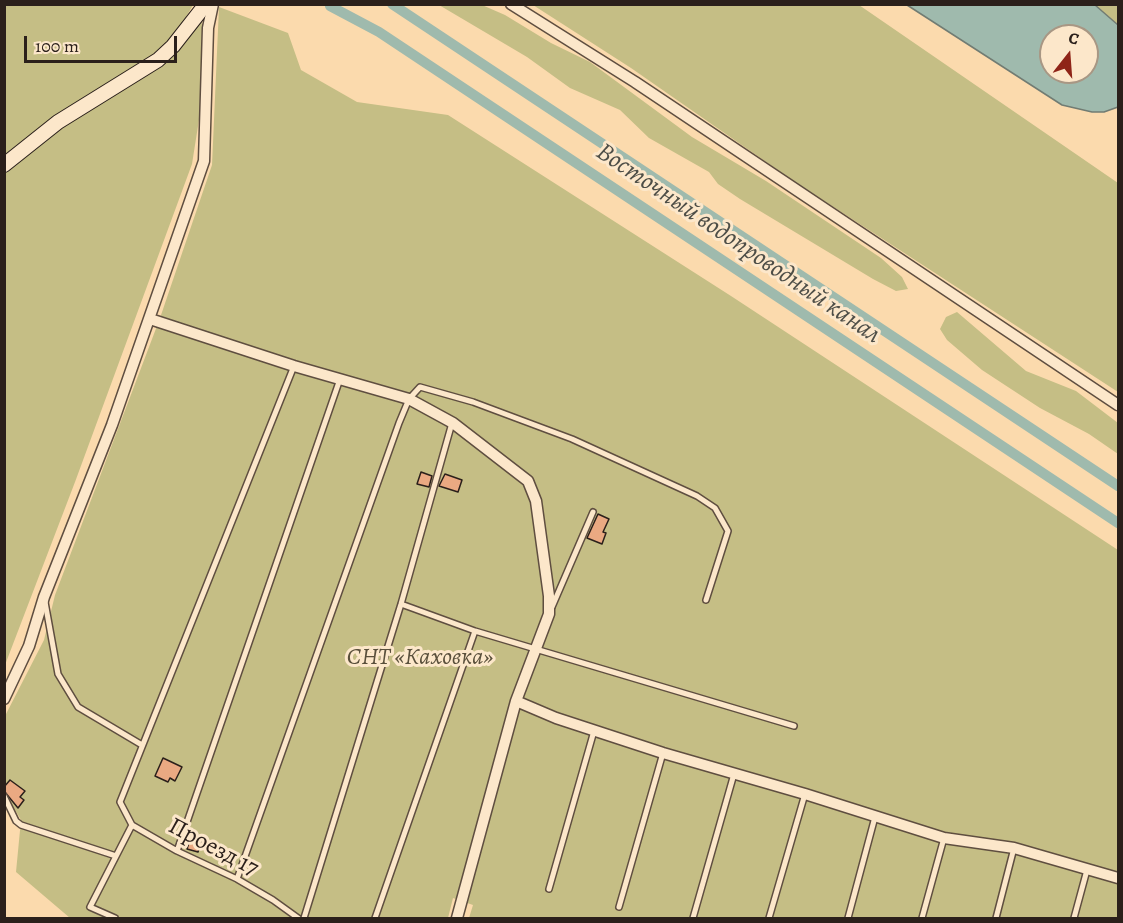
<!DOCTYPE html>
<meta charset="utf-8">
<style>
body{margin:0}
#map{position:relative;width:1123px;height:923px;overflow:hidden;background:#fbdaad;font-family:Alegreya,serif}
canvas{display:block}
.frame{position:absolute;inset:0;border:6px solid #2b201b;pointer-events:none}
.north{position:absolute;left:1039px;top:24px;width:60px;height:60px;box-sizing:border-box;background:#fce7ca;border:2px solid #a89784;border-radius:50%;rotate:17deg;font-size:16px;font-weight:700;line-height:24px;text-align:center;color:#2b201b}
.north::after{content:'';display:block;margin:auto;width:21px;height:27px;background:#8f2418;clip-path:polygon(50% 0,100% 100%,50% 72%,0 100%)}
.scale{position:absolute;left:24px;top:36px;width:153px;height:27px;box-sizing:border-box;border:3px solid #2b201b;border-top:0;padding-left:8px;font-size:18px;line-height:21px;white-space:nowrap;color:#2b201b;-webkit-text-stroke:4px #fce7ca;paint-order:stroke}
</style>
<div id="map">
<canvas width="1123" height="923"></canvas>
<div class="frame"></div>
<div class="north">С</div>
<div class="scale">100 m</div>
</div>
<script>
const ctx = document.querySelector('canvas').getContext('2d');
ctx.lineJoin = 'round';
function fillPath(path, color) {
  ctx.fillStyle = color;
  ctx.fill(path, 'evenodd');
}
function shape(rows) {
  const path = new Path2D();
  for (const r of rows) {
    path.moveTo(r[0], r[1]);
    for (let i = 2; i < r.length; i += 2) path.lineTo(r[i], r[i + 1]);
  }
  return path;
}
function strokePath(path, color, width, dash) {
  ctx.strokeStyle = color;
  ctx.lineWidth = width;
  ctx.lineCap = dash ? 'butt' : 'round';
  ctx.setLineDash(dash || []);
  ctx.stroke(path);
}
function write(font, color, halo, rows, align = 'center') {
  ctx.font = font + ' Alegreya,serif';
  ctx.lineWidth = 6;
  ctx.setLineDash([]);
  ctx.textBaseline = 'middle';
  ctx.strokeStyle = halo;
  ctx.fillStyle = color;
  for (const [text, x, y, turn = 0] of rows) {
    ctx.save();
    ctx.translate(x, y);
    ctx.rotate((+turn || 0) * Math.PI / 180);
    ctx.textAlign = isNaN(turn) ? turn : align;
    if (halo) ctx.strokeText(text, 0, 0);
    ctx.fillText(text, 0, 0);
    ctx.restore();
  }
}
fillPath(shape([
 [5,5,193,5,179,29,197,19,202,21,201,107,192,164,75,482,5,665],
 [439,5,482,5,505,15,551,43,590,62,692,137,766,181,881,258,902,277,908,289,896,291,873,279,740,199,718,184,709,172,649,138,620,110,570,88,527,57],
 [533,5,859,5,1118,183,1118,392,792,180,631,68],
 [1095,5,1118,5,1118,25,1111,19],
 [219,7,288,33,301,70,357,102,448,115,731,296,1118,550,1118,918,469,918,473,905,453,898,448,918,70,918,16,872,21,820,5,793,5,716,44,640,55,595,160,318,212,165],
 [957,312,1026,371,1076,391,1118,423,1118,454,1089,434,1040,408,982,370,947,340,940,329,946,317]
]), '#c5be85');
const water = shape([
 [907,5,1095,5,1118,25,1118,107,1104,112,1092,112,1062,105,907,5],
 [1051,36,1087,36,1087,72,1051,72,1051,36]
]);
fillPath(water, '#9fbaad');
strokePath(water, '#717c73', 1.5);
strokePath(shape([
 [392,4,1118,486],
 [330,6,379,32,1118,523]
]), '#9fbaad', 10);
const building = shape([
 [421,472,432,476,429,487,417,484,421,472],
 [445,474,462,480,458,492,439,486,445,474],
 [598,514,609,519,603,532,606,533,602,544,587,538,598,514],
 [163,758,182,767,175,781,170,778,168,782,155,776,163,758],
 [10,780,25,791,20,797,24,800,18,808,4,791,4,787,10,780],
 [192,833,203,837,198,852,187,849,192,833]
]);
fillPath(building, '#eaa982');
strokePath(building, '#2b201b', 1.5);
const lane = shape([
 [294,366,120,802,132,825,177,851,237,879,273,900,298,918],
 [45,602,58,674,78,707,142,745],
 [401,604,475,631,794,726],
 [552,607,593,512],
 [4,796,16,821,21,825,116,856],
 [177,851,340,379],
 [237,879,399,423,409,399,420,387,473,402,572,439,697,496,715,508,728,531,706,600],
 [549,889,594,731],
 [619,907,663,753],
 [115,918,90,907,132,825],
 [304,918,401,604,452,423],
 [375,918,475,631],
 [693,918,734,774],
 [769,918,805,794],
 [848,918,875,817],
 [922,918,944,838],
 [996,918,1014,848],
 [1074,918,1087,870]
]);
const street = shape([
 [511,4,635,82,1118,405],
 [150,319,294,366,409,399,453,423,528,481,536,501,549,596,549,614,516,701,457,918],
 [4,699,29,646,44,597,112,425,204,161,208,28,213,4],
 [516,701,556,718,663,753,805,794,944,838,1014,848,1118,878]
]);
const secondary = shape([
 [4,165,58,122,158,60,173,46,206,4]
]);
strokePath(lane, '#5f4e40', 8);
strokePath(street, '#5f4e40', 13);
strokePath(secondary, '#2b201b', 16);
strokePath(lane, '#fce7ca', 5);
strokePath(street, '#fce7ca', 10);
strokePath(secondary, '#fce7ca', 14);
write('italic 24px', '#594f3b', '#fce7ca', [
 ["СНТ «Каховка»",420,658]
]);
write('24px', '#2b201b', '#fce7ca', [
 ["Проезд 17",213,848,28]
]);
write('italic 26px', '#4e4e47', '#fce7ca', [
 ["Восточный водопроводный канал",738,244,34]
]);
</script>
